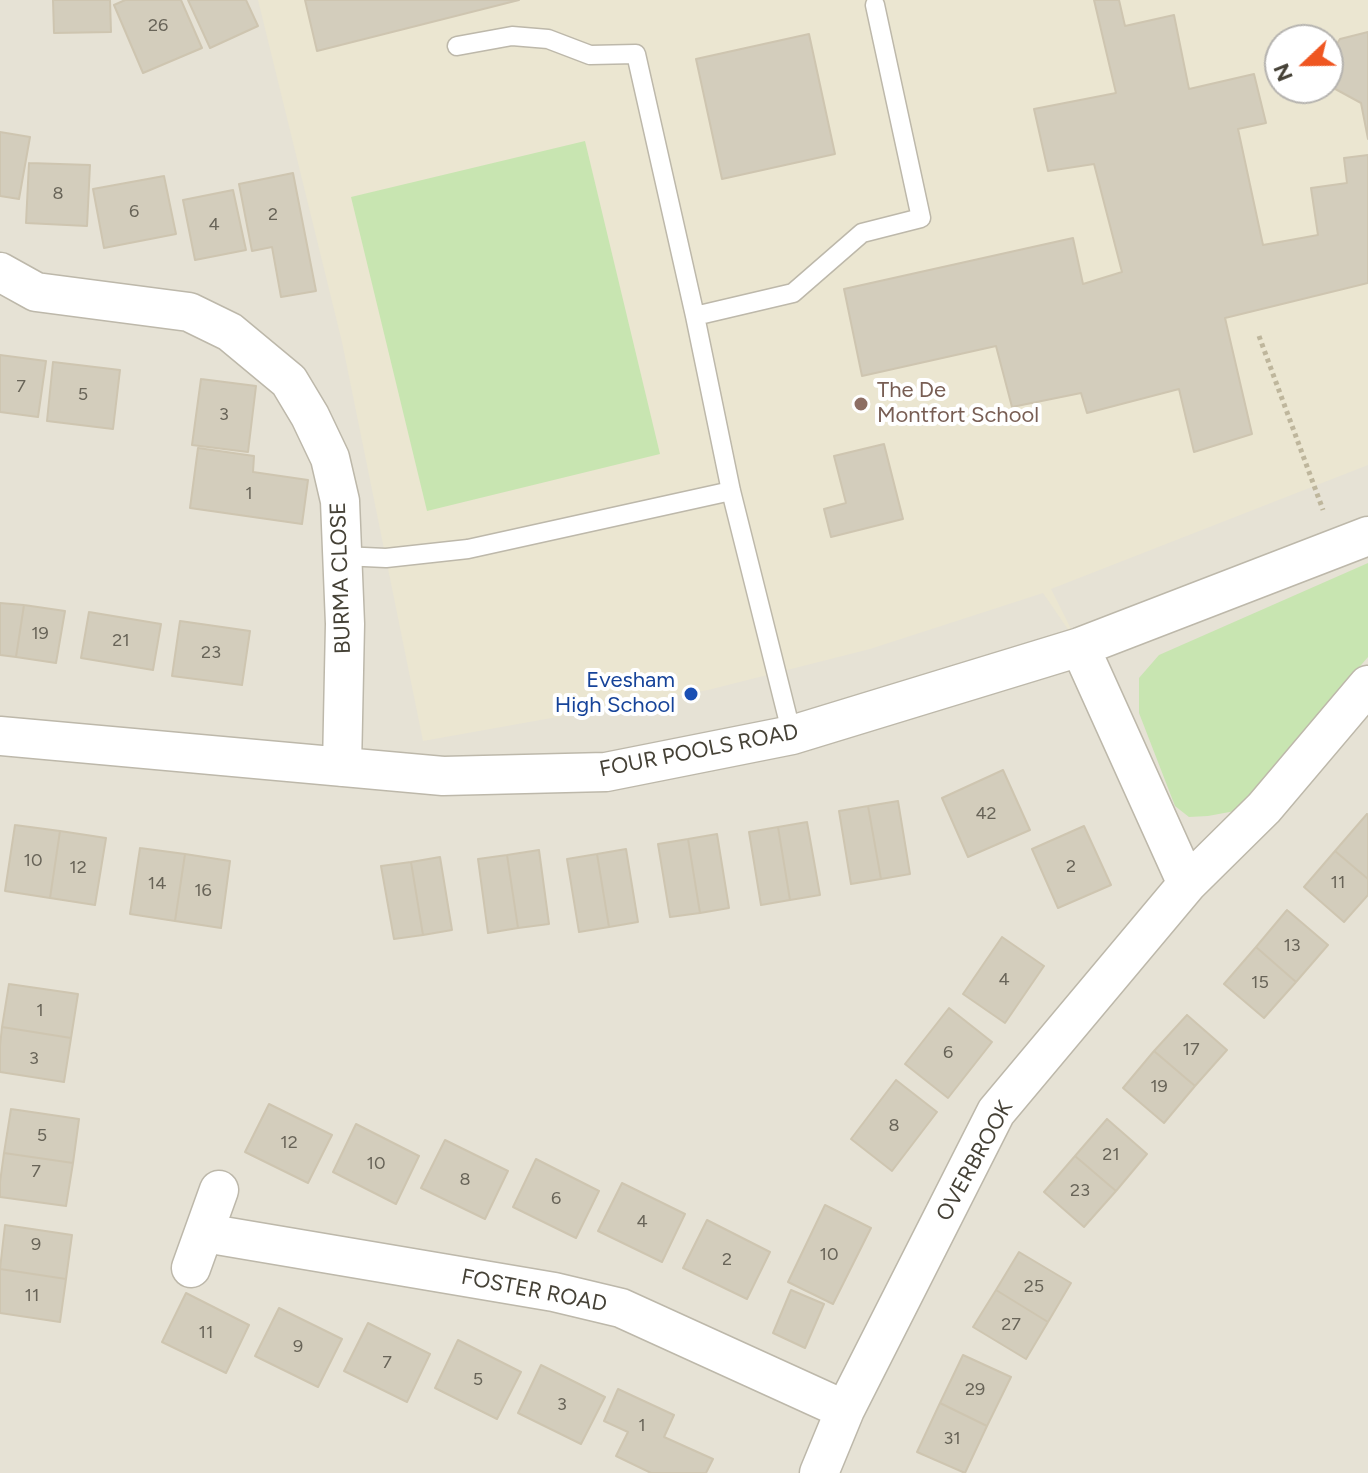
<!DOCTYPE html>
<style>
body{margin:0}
#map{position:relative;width:1368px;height:1473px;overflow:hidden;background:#f2f0e6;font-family:Figtree,sans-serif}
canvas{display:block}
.north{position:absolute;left:1264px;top:24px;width:80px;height:80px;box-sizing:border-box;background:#fff;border:2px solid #b5b3af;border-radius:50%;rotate:248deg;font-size:22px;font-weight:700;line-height:32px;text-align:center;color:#454136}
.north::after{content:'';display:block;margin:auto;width:28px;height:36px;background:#ef5621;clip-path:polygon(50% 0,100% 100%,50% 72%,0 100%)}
</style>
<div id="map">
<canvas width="1368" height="1473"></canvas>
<div class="north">N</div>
</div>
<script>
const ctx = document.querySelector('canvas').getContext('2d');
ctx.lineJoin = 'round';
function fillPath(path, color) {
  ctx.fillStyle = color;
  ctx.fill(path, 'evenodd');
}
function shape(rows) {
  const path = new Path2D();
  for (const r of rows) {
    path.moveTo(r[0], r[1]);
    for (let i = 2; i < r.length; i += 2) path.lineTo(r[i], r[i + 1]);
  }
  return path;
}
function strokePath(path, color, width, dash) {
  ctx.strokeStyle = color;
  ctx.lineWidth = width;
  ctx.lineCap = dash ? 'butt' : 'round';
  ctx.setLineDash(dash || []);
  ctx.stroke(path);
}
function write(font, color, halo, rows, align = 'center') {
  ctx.font = font + ' Figtree,sans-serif';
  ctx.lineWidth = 8;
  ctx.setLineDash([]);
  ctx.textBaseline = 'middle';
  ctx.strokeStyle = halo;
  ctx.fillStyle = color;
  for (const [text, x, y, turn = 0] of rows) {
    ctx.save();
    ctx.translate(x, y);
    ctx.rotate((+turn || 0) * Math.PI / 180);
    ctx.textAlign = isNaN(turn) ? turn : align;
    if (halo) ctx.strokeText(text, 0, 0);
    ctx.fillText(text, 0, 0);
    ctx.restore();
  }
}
fillPath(shape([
 [0,0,1368,0,1368,1473,0,1473],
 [1280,40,1328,40,1328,88,1280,88]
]), '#e6e2d5');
fillPath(shape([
 [258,0,1368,0,1368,465,1051,589,1080,647,1043,593,870,649,708,690,423,741,342,342],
 [1280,40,1328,40,1328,88,1280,88]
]), '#ebe6d1');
fillPath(shape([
 [585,141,660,454,427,511,351,197],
 [1368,563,1368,657,1235,811,1208,816,1189,817,1175,806,1139,713,1139,678,1159,655]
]), '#c8e5b1');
const building = shape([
 [53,0,110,0,111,32,54,33,53,0],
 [125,0,181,0,202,48,143,73,114,5,125,0],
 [188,0,246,0,258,26,210,48,188,0],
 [305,0,519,0,317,51,305,0],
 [1094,0,1119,0,1125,26,1174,15,1189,89,1254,74,1266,123,1238,129,1263,245,1318,235,1311,188,1347,183,1344,158,1368,155,1368,283,1225,318,1252,434,1194,452,1179,389,1087,413,1081,393,1012,407,996,346,862,376,844,289,1073,238,1083,284,1122,272,1094,164,1048,171,1034,109,1116,93,1094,0],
 [1368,32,1368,139,1361,103,1328,85,1328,57,1340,39,1368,32],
 [809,34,835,154,722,179,696,59,809,34],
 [0,132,30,137,19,199,0,196,0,132],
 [29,163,90,165,87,226,26,223,29,163],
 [293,173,316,291,281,297,272,247,252,251,239,184,293,173],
 [164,176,176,234,104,248,93,189,164,176],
 [233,190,246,250,195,260,183,200,233,190],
 [0,355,46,361,38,417,0,412,0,355],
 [53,362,120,370,113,429,47,421,53,362],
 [201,379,256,386,248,452,192,445,201,379],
 [884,444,903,519,831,537,824,509,846,503,834,456,884,444],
 [198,448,254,456,253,472,308,480,302,524,190,508,198,448],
 [0,603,24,605,16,657,0,655,0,603],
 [24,605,65,611,56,663,16,657,24,605],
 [89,612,161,624,153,670,81,658,89,612],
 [180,621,250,631,242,685,172,676,180,621],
 [1003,770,1030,830,968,857,942,798,1003,770],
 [898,801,910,874,881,879,868,806,898,801],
 [868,806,881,879,851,884,839,811,868,806],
 [1367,814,1368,815,1368,879,1335,851,1367,814],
 [807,822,820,895,790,900,778,827,807,822],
 [15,825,60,831,50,898,5,891,15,825],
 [1084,826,1111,885,1058,908,1032,849,1084,826],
 [778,827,790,900,761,905,749,832,778,827],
 [60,831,106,838,95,905,50,898,60,831],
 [717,834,729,908,700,913,688,839,717,834],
 [688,839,700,913,670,917,658,844,688,839],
 [140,848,185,854,175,921,130,914,140,848],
 [626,849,638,922,609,927,597,854,626,849],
 [539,850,549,924,518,928,507,855,539,850],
 [1335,851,1368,879,1368,895,1344,922,1304,887,1335,851],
 [185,854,230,861,221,928,175,921,185,854],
 [597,854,609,927,579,932,567,859,597,854],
 [507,855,518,928,488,933,478,859,507,855],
 [440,857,452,930,423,935,411,862,440,857],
 [411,862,423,935,394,939,381,866,411,862],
 [1287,910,1328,945,1296,982,1256,947,1287,910],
 [1002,937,1044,966,1005,1023,963,994,1002,937],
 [1256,947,1296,982,1264,1018,1224,984,1256,947],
 [9,984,78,994,71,1038,2,1027,9,984],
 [949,1008,992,1042,948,1098,905,1064,949,1008],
 [1187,1015,1227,1050,1195,1086,1154,1051,1187,1015],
 [2,1027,71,1038,64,1082,0,1072,0,1046,2,1027],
 [1154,1051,1195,1086,1164,1123,1123,1088,1154,1051],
 [896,1080,937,1112,892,1171,851,1139,896,1080],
 [269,1104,332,1135,308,1183,245,1152,269,1104],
 [11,1109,79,1119,73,1163,4,1153,11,1109],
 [1107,1119,1147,1154,1116,1191,1075,1156,1107,1119],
 [356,1124,419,1156,396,1204,333,1172,356,1124],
 [445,1140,508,1171,485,1219,421,1188,445,1140],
 [4,1153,73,1163,66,1206,0,1197,0,1182,4,1153],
 [1075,1156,1116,1191,1084,1227,1044,1192,1075,1156],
 [536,1159,599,1191,576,1238,513,1207,536,1159],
 [622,1183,685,1214,662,1262,598,1231,622,1183],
 [825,1205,871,1228,833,1304,788,1282,825,1205],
 [707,1220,770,1252,747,1299,683,1268,707,1220],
 [5,1225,72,1235,66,1279,0,1269,5,1225],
 [1019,1252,1071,1283,1048,1322,996,1290,1019,1252],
 [0,1269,66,1279,60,1322,0,1313,0,1269],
 [791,1290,824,1304,805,1348,773,1333,791,1290],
 [996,1290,1048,1322,1026,1359,973,1327,996,1290],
 [186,1293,249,1325,226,1373,162,1342,186,1293],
 [279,1308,342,1339,318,1387,255,1356,279,1308],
 [368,1323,430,1354,407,1402,344,1371,368,1323],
 [458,1340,521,1372,497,1419,435,1388,458,1340],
 [963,1355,1011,1377,987,1426,940,1403,963,1355],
 [541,1365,605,1397,581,1444,518,1413,541,1365],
 [618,1389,674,1415,664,1437,713,1459,706,1473,651,1473,616,1456,628,1432,604,1421,618,1389],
 [940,1403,987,1426,965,1473,917,1452,940,1403]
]);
fillPath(building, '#d3cdbc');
strokePath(building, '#cec5b0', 2);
const lane = shape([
 [457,46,512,36,548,39,590,55,636,54,695,316,731,491,792,735],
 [695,316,793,293,862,233,921,218,875,5],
 [342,556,386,558,468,549,731,491]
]);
const street = shape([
 [0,272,36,292,189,312,230,332,289,381,310,416,330,458,340,501,345,624,342,767],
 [1080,647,1187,884],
 [0,736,443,776,606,772,792,735,1080,647,1368,536],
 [205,1233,554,1292,621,1308,845,1410],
 [191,1268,219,1190],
 [819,1473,845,1410,996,1112,1187,884,1264,808,1368,685]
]);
strokePath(lane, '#bdb8aa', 21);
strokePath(street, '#bdb8aa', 41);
strokePath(shape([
 [1259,336,1323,510]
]), '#beb69c', 5, [4, 4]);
strokePath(lane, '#fff', 18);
strokePath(street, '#fff', 38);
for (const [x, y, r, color] of [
 [861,404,8,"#8d6e63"],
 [691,694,8,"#1a4fb4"]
]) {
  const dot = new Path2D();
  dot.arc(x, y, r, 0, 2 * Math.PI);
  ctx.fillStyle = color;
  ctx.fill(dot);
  strokePath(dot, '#fff', 3);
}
write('18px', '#686458', null, [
 ["26",158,26],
 ["8",58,194],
 ["6",134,212],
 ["2",273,215],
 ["4",214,225],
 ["7",21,387],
 ["5",83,395],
 ["3",224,415],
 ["1",249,494],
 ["19",40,634],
 ["21",121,641],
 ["23",211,653],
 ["42",986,814],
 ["10",33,861],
 ["2",1071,867],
 ["12",78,868],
 ["11",1338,883],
 ["14",157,884],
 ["16",203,891],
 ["13",1292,946],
 ["4",1004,980],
 ["15",1260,983],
 ["1",40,1011],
 ["17",1191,1050],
 ["6",948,1053],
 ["3",34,1059],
 ["19",1159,1087],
 ["8",894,1126],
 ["5",42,1136],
 ["12",289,1143],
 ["21",1111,1155],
 ["10",376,1164],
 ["7",36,1172],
 ["8",465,1180],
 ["23",1080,1191],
 ["6",556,1199],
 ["4",642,1222],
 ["9",36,1245],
 ["10",829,1255],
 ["2",727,1260],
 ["25",1034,1287],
 ["11",32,1296],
 ["27",1011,1325],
 ["11",206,1333],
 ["9",298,1347],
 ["7",387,1363],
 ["5",478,1380],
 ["29",975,1390],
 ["3",562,1405],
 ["1",642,1426],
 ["31",952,1439]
]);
write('22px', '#785e54', '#fff', [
 ["The De",877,391],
 ["Montfort School",877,416]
], 'left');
write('22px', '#454136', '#fff', [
 ["BURMA CLOSE",341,578,-92],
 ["FOUR POOLS ROAD",699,751,-11],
 ["OVERBROOK",975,1161,-61],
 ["FOSTER ROAD",534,1291,11]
]);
write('22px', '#164399', '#fff', [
 ["Evesham",675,681],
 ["High School",675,706]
], 'right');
</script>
